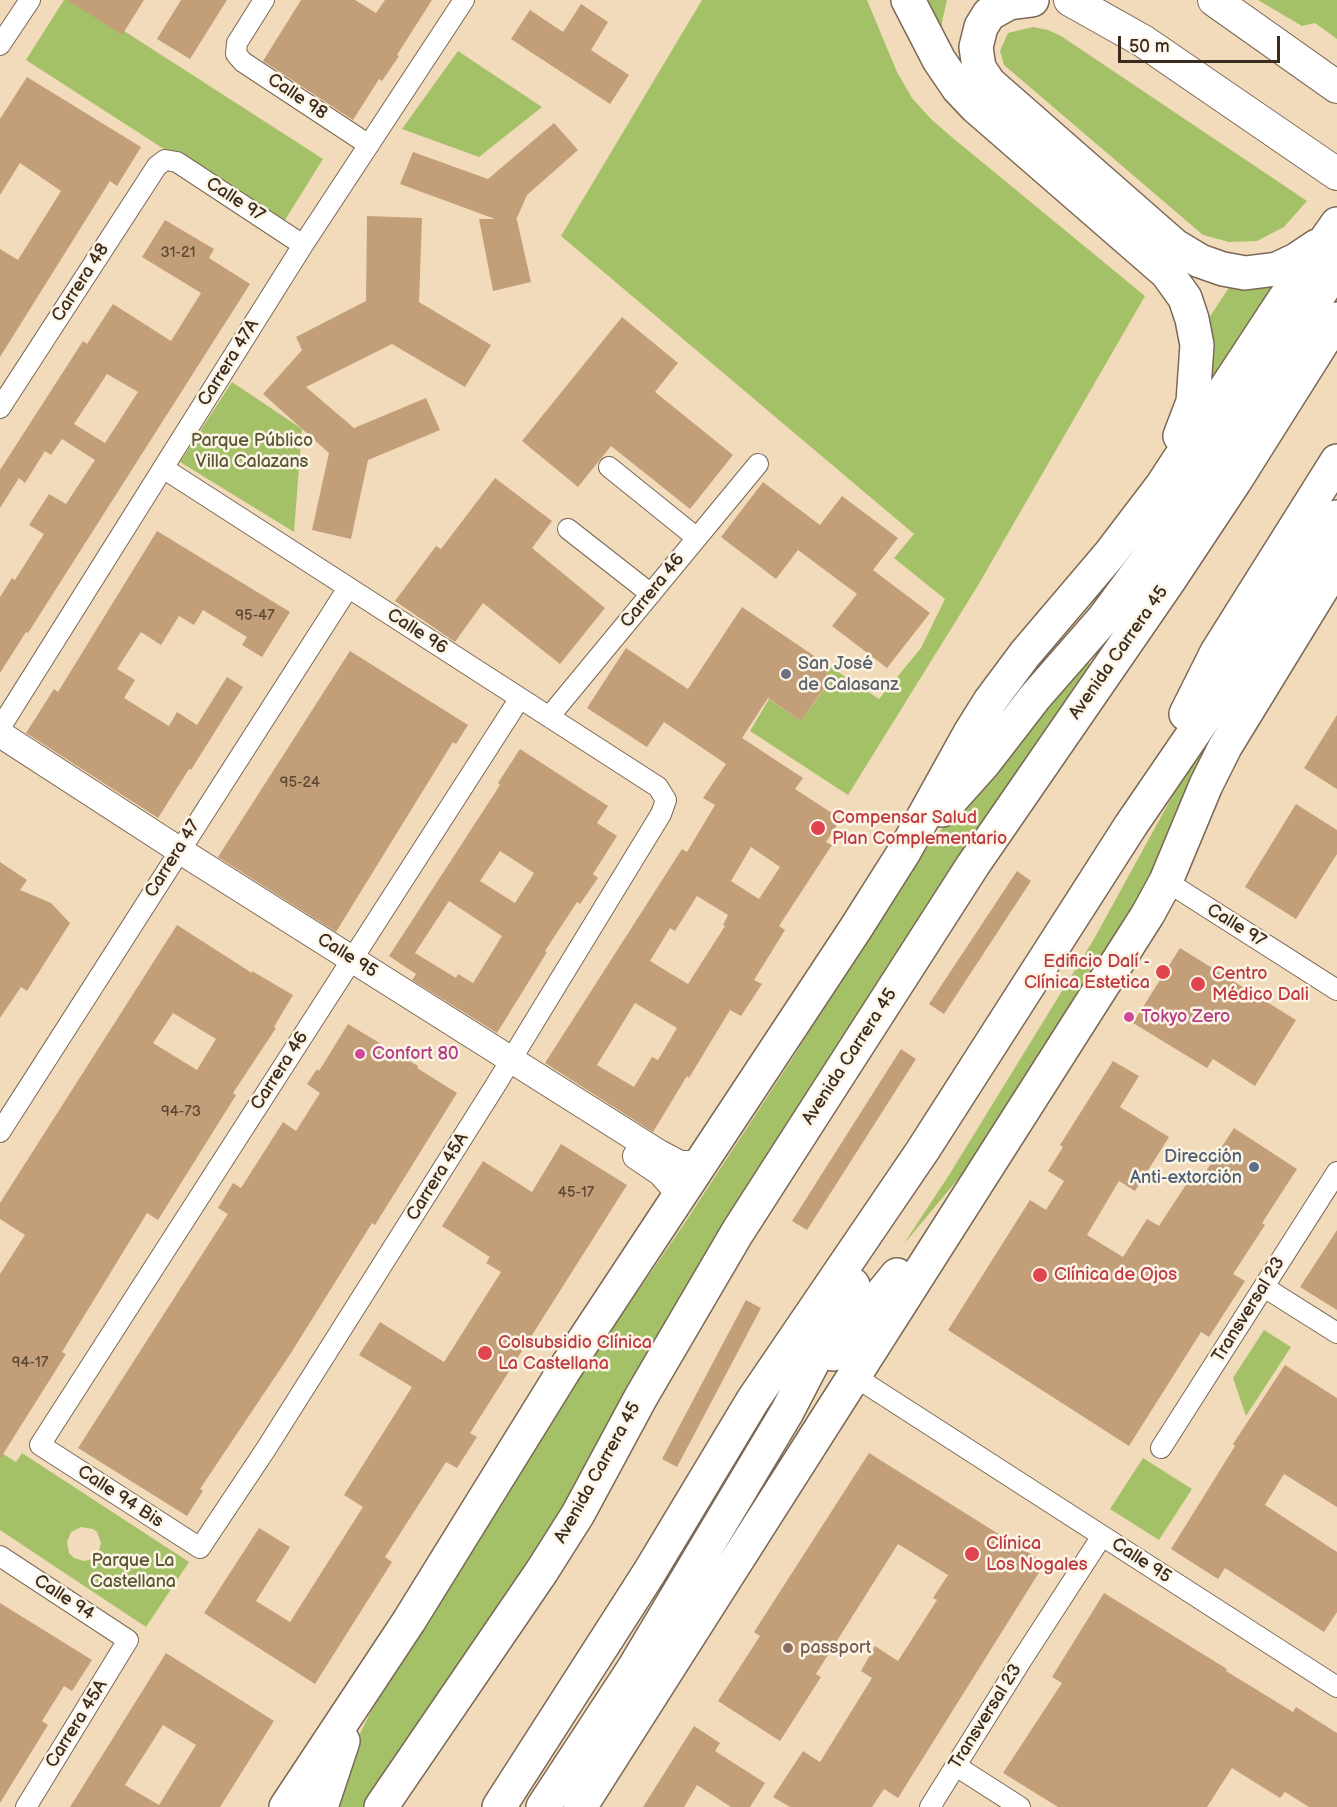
<!DOCTYPE html>
<meta charset="utf-8">
<style>
body{margin:0}
#map{position:relative;width:1337px;height:1807px;overflow:hidden;background:#f2dbbb;font-family:"Balsamiq Sans",sans-serif}
canvas{display:block}
.scale{position:absolute;left:1118px;top:36px;width:162px;height:27px;box-sizing:border-box;border:3px solid #3b2a1e;border-top:0;padding-left:8px;font-size:18px;line-height:21px;white-space:nowrap;color:#3b2a1e;-webkit-text-stroke:4px #fcf5e5;paint-order:stroke}
</style>
<div id="map">
<canvas width="1337" height="1807"></canvas>
<div class="scale">50 m</div>
</div>
<script>
const ctx = document.querySelector('canvas').getContext('2d');
ctx.lineJoin = 'round';
function fillPath(path, color) {
  ctx.fillStyle = color;
  ctx.fill(path, 'evenodd');
}
function shape(rows) {
  const path = new Path2D();
  for (const r of rows) {
    path.moveTo(r[0], r[1]);
    for (let i = 2; i < r.length; i += 2) path.lineTo(r[i], r[i + 1]);
  }
  return path;
}
function strokePath(path, color, width, dash) {
  ctx.strokeStyle = color;
  ctx.lineWidth = width;
  ctx.lineCap = dash ? 'butt' : 'round';
  ctx.setLineDash(dash || []);
  ctx.stroke(path);
}
function write(font, color, halo, rows, align = 'center') {
  ctx.font = font + ' "Balsamiq Sans",sans-serif';
  ctx.lineWidth = 5;
  ctx.setLineDash([]);
  ctx.textBaseline = 'middle';
  ctx.strokeStyle = halo;
  ctx.fillStyle = color;
  for (const [text, x, y, turn = 0] of rows) {
    ctx.save();
    ctx.translate(x, y);
    ctx.rotate((+turn || 0) * Math.PI / 180);
    ctx.textAlign = isNaN(turn) ? turn : align;
    if (halo) ctx.strokeText(text, 0, 0);
    ctx.fillText(text, 0, 0);
    ctx.restore();
  }
}
fillPath(shape([
 [64,0,76,0,323,159,280,228,167,151,26,60],
 [702,0,867,0,897,72,912,98,931,119,954,139,1145,296,977,587,848,795,750,731,769,699,801,721,827,685,826,664,879,699,921,648,945,599,894,558,914,534,561,236],
 [919,0,947,0,942,22,943,51],
 [1258,0,1337,0,1337,39,1315,23,1302,26],
 [1033,27,1048,30,1061,36,1307,201,1284,227,1257,241,1229,242,1203,235,1004,65,1000,51,1008,33],
 [458,51,542,107,479,157,402,129],
 [1281,283,1210,388,1207,321,1230,286],
 [232,382,302,429,294,532,180,462],
 [1083,658,1090,664,1030,751,910,939,773,1146,658,1334,543,1542,368,1807,331,1807,354,1746,372,1709,476,1546,575,1383,684,1224,794,1056,882,910,935,837],
 [1239,697,1180,804,1144,890,974,1160,903,1245,949,1175,1094,939,1185,773],
 [1264,1330,1291,1347,1246,1416,1233,1378],
 [0,1452,16,1462,22,1453,189,1562,146,1627,0,1530],
 [81,1527,93,1529,97,1532,101,1543,98,1554,89,1560,84,1561,74,1558,69,1553,67,1542,71,1532],
 [1143,1458,1192,1489,1159,1540,1110,1509]
]), '#a5c167');
fillPath(shape([
 [67,0,144,0,122,35],
 [181,0,227,0,190,59,157,39],
 [301,0,355,0,376,13,385,0,432,0,397,55,399,56,382,81,379,79,353,120,263,61],
 [581,4,608,22,591,50,629,75,610,104,511,39,530,10,563,32],
 [27,77,141,147,117,186,110,181,0,357,0,249,18,260,61,191,20,163,0,195,0,119],
 [554,123,578,150,527,195,516,220,517,220,531,282,493,291,479,219,495,219,400,184,413,152,488,179],
 [367,216,422,218,419,302,491,345,465,387,392,344,306,387,354,428,426,398,440,430,368,460,351,539,312,530,329,453,263,394,302,350,296,337,366,301],
 [165,220,214,249,209,258,250,284,28,633,26,632,0,673,0,597,12,578,15,580,44,534,29,525,49,494,66,504,95,460,62,439,51,455,45,451,25,483,19,478,0,508,0,470,83,341,87,344,113,304,171,341,201,293,142,257],
 [107,374,138,392,105,443,74,424],
 [622,317,678,363,655,392,733,455,690,509,611,446,578,487,522,441],
 [495,478,552,521,532,548,605,608,560,664,483,603,455,642,395,601,436,546,441,549],
 [763,482,820,525,842,496,898,538,873,570,930,613,887,668,832,626,857,594,798,550,776,579,721,537],
 [157,531,290,612,262,657,242,645,247,637,203,610,194,625,179,616,161,645,141,632,117,669,135,680,124,698,169,726,177,712,197,725,227,677,243,687,191,770,189,769,158,818,26,733,54,689,58,692],
 [742,607,826,664,827,684,801,721,768,698,742,738,803,778,795,789,841,819,826,842,832,845,779,926,785,930,754,980,762,984,741,1016,730,1010,689,1078,687,1076,653,1132,545,1063,682,849,687,852,715,805,703,798,726,764,664,722,647,747,587,708,626,648,688,689],
 [751,847,780,867,759,899,731,881],
 [697,896,728,915,723,925,725,926,688,984,650,961,670,928,675,931],
 [635,1003,677,1028,658,1060,652,1057,634,1087,597,1065],
 [350,651,468,725,456,744,453,742,336,932,218,857],
 [1337,715,1337,789,1304,768],
 [520,749,608,806,597,823,617,836,593,874,598,878,580,904,577,902,545,951,547,952,497,1033,412,980,416,974,389,956,500,785,498,783],
 [500,851,534,873,515,903,480,881],
 [449,901,502,936,473,983,458,974,456,978,415,953],
 [1296,804,1337,830,1337,854,1296,919,1245,887],
 [0,862,27,880,20,890,51,903,70,923,27,991,21,987,0,1018],
 [1017,871,1031,881,944,1014,929,1004],
 [177,925,252,973,252,971,293,995,274,1027,276,1028,233,1093,236,1095,158,1220,147,1213,62,1352,66,1354,0,1459,0,1274,25,1235,0,1219,0,1203],
 [173,1013,216,1039,197,1070,153,1043],
 [1180,948,1296,1020,1255,1086,1213,1059,1207,1068,1133,1023],
 [348,1024,418,1066,417,1068,457,1093,375,1225,372,1223,291,1353,200,1489,203,1491,187,1516,78,1448,228,1214,218,1208,233,1183,241,1188,283,1122,296,1131,320,1093,307,1084,317,1069,319,1071],
 [901,1049,916,1059,807,1230,792,1221],
 [1113,1061,1139,1076,1120,1107,1169,1137,1135,1191,1119,1181,1087,1235,1123,1257,1147,1219,1159,1226,1191,1177,1199,1182,1234,1128,1297,1169,1262,1223,1265,1225,1233,1274,1245,1281,1209,1337,1201,1332,1129,1446,948,1330,1030,1200,1046,1210,1064,1181,1048,1171,1063,1147,1060,1145],
 [561,1144,627,1185,470,1433,477,1437,457,1468,446,1462,385,1557,392,1562,315,1684,204,1613,259,1528,290,1547,256,1601,290,1622,363,1507,344,1495,412,1387,359,1355,380,1322,444,1362,501,1272,486,1263,490,1257,442,1226,483,1161,532,1192],
 [1337,1230,1337,1310,1300,1287],
 [746,1300,761,1308,677,1467,662,1459],
 [1285,1365,1337,1398,1337,1507,1284,1474,1265,1505,1337,1552,1337,1612,1324,1632,1225,1568,1218,1579,1171,1549,1235,1446,1233,1444],
 [869,1453,1045,1563,898,1798,884,1789,872,1807,790,1807,773,1797,803,1751,820,1762,872,1678,861,1671,875,1646,898,1661,937,1600,933,1598,948,1575,898,1544,816,1674,821,1677,780,1741,718,1701,760,1636,754,1632],
 [1104,1593,1227,1669,1226,1671,1293,1712,1296,1707,1337,1733,1337,1807,1309,1807,1285,1792,1280,1798,1232,1768,1207,1807,1058,1807,1003,1773,1062,1683,1052,1677],
 [0,1603,92,1660,72,1691,64,1686,42,1721,48,1725,0,1803],
 [166,1653,274,1721,220,1807,70,1807],
 [163,1725,196,1745,159,1805,125,1785],
 [694,1726,720,1743,715,1751,765,1783,750,1807,731,1807,697,1785,684,1807,643,1807]
]), '#c39f79');
const minor = shape([
 [264,0,237,43,236,54,243,62,369,145],
 [0,45,30,0],
 [0,408,157,166,165,160,177,162,303,245],
 [609,467,697,538],
 [163,468,658,787,666,800,661,814,495,1086,266,1449,200,1548,40,1445,520,698],
 [568,529,651,594],
 [549,717,758,464],
 [0,728,303,245,464,0],
 [1166,881,1337,990],
 [0,1132,348,588],
 [1264,1287,1337,1333],
 [854,1376,1337,1687],
 [1161,1448,1337,1172],
 [0,1556,128,1640,26,1807],
 [956,1766,1020,1807],
 [930,1807,1021,1661,1102,1536]
]);
const tertiary = shape([
 [0,734,179,850,659,1153,680,1164,700,1164],
 [636,1156,661,1173,675,1189,679,1197]
]);
const primary = shape([
 [1070,0,1143,41,1337,174],
 [1214,0,1337,87]
]);
const trunk = shape([
 [908,0,939,60,958,88,976,107,1167,273,1185,298,1192,319,1197,345,1193,402,1180,436],
 [1032,0,1009,3,989,14,981,27,976,47,979,68,989,83,1175,246,1200,261,1223,269,1245,273,1277,269,1296,260,1317,246],
 [1186,714,1217,652,1337,461],
 [942,810,984,763,1035,697,1104,618,1147,560,1337,267],
 [833,1354,897,1275],
 [286,1807,409,1621,563,1372,856,928,904,852,970,733,990,701,1025,654,1110,554,1161,487,1283,301,1337,224],
 [321,1807,343,1741],
 [381,1807,542,1571,578,1514,641,1397,737,1233,973,865,1168,582,1235,481,1337,319],
 [499,1807,649,1573,753,1400,923,1150,1131,825,1239,667,1337,517],
 [543,1807,634,1668,787,1412,853,1285],
 [580,1807,1148,914,1166,881,1206,785,1225,747,1337,564]
]);
strokePath(minor, '#7b6855', 22);
strokePath(tertiary, '#7b6855', 28);
strokePath(primary, '#7b6855', 34);
strokePath(trunk, '#7b6855', 36);
strokePath(minor, '#fff', 20);
strokePath(tertiary, '#fff', 26);
strokePath(primary, '#fff', 32);
strokePath(trunk, '#fff', 33);
for (const [x, y, r, color] of [
 [786,674,6,"#6b7280"],
 [818,828,8,"#e0444e"],
 [1163,972,8,"#e0444e"],
 [1198,984,8,"#e0444e"],
 [1129,1017,6,"#d1479c"],
 [360,1054,6,"#d1479c"],
 [1254,1167,6,"#5c6f8a"],
 [1040,1275,8,"#e0444e"],
 [485,1353,8,"#e0444e"],
 [972,1554,8,"#e0444e"],
 [788,1648,6,"#8d6e63"]
]) {
  const dot = new Path2D();
  dot.arc(x, y, r, 0, 2 * Math.PI);
  ctx.fillStyle = color;
  ctx.fill(dot);
  strokePath(dot, '#fcf5e5', 2);
}
write('15px', '#5d4735', null, [
 ["31-21",178,253],
 ["95-47",255,616],
 ["95-24",300,783],
 ["94-73",181,1112],
 ["45-17",576,1193],
 ["94-17",30,1363]
]);
write('18px', '#3b2a1e', '#fcf5e5', [
 ["Calle 98",297,97,34],
 ["Calle 97",235,200,33],
 ["Carrera 48",81,283,-57],
 ["Carrera 47A",229,363,-58],
 ["Carrera 46",653,591,-51],
 ["Calle 96",417,632,33],
 ["Avenida Carrera 45",1119,653,-55],
 ["Carrera 47",173,859,-58],
 ["Calle 97",1236,926,32],
 ["Calle 95",347,956,32],
 ["Avenida Carrera 45",850,1057,-57],
 ["Carrera 46",280,1071,-57],
 ["Carrera 45A",438,1177,-58],
 ["Transversal 23",1249,1310,-58],
 ["Avenida Carrera 45",598,1473,-61],
 ["Calle 94 Bis",120,1497,33],
 ["Calle 95",1141,1561,33],
 ["Calle 94",64,1598,33],
 ["Transversal 23",986,1717,-58],
 ["Carrera 45A",77,1724,-58]
]);
write('18px', '#5b5734', '#fcf5e5', [
 ["Parque Público",252,441],
 ["Villa Calazans",252,462],
 ["Parque La",133,1561],
 ["Castellana",133,1582]
]);
write('18px', '#5b616d', '#fcf5e5', [
 ["San José",798,664],
 ["de Calasanz",798,685]
], 'left');
write('18px', '#be3a42', '#fcf5e5', [
 ["Compensar Salud",832,818],
 ["Plan Complementario",832,839],
 ["Edificio Dalí -",1150,962,"right"],
 ["Clínica Estetica",1150,983,"right"],
 ["Centro",1212,974],
 ["Médico Dali",1212,995],
 ["Clínica de Ojos",1054,1275],
 ["Colsubsidio Clínica",498,1343],
 ["La Castellana",498,1364],
 ["Clínica",986,1544],
 ["Los Nogales",986,1565]
], 'left');
write('18px', '#b23c85', '#fcf5e5', [
 ["Tokyo Zero",1141,1017],
 ["Confort 80",372,1054]
], 'left');
write('18px', '#4e5e75', '#fcf5e5', [
 ["Dirección",1242,1157],
 ["Anti-extorción",1242,1178]
], 'right');
write('18px', '#785e54', '#fcf5e5', [
 ["passport",800,1648]
], 'left');
</script>
